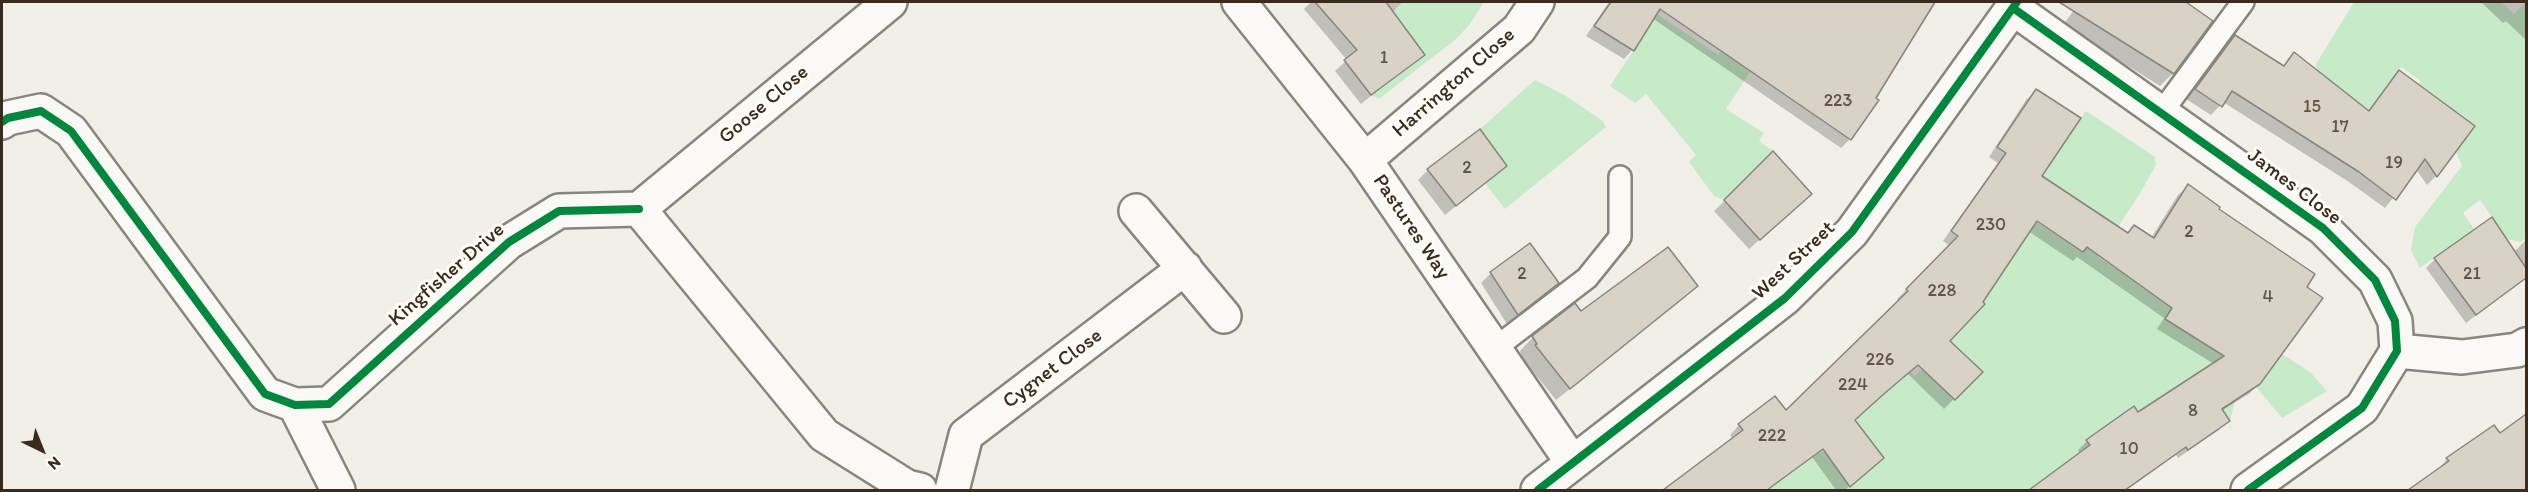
<!DOCTYPE html>
<style>
body{margin:0}
#map{position:relative;width:2528px;height:492px;overflow:hidden;background:#f2efe8;font-family:Itim,sans-serif}
canvas{display:block}
.frame{position:absolute;inset:0;border:3px solid #3b2a1e;pointer-events:none}
.north{position:absolute;left:12px;top:420px;width:60px;height:60px;-webkit-text-stroke:4px #fdfcf7;paint-order:stroke;rotate:137deg;font-size:16px;font-weight:700;line-height:24px;text-align:center;color:#3b2a1e}
.north::after{content:'';display:block;margin:auto;width:21px;height:27px;background:#3b2a1e;clip-path:polygon(50% 0,100% 100%,50% 72%,0 100%)}
</style>
<div id="map">
<canvas width="2528" height="492"></canvas>
<div class="frame"></div>
<div class="north">N</div>
</div>
<script>
const ctx = document.querySelector('canvas').getContext('2d');
ctx.lineJoin = 'round';
function fillPath(path, color) {
  ctx.fillStyle = color;
  ctx.fill(path, 'evenodd');
}
function shape(rows) {
  const path = new Path2D();
  for (const r of rows) {
    path.moveTo(r[0], r[1]);
    for (let i = 2; i < r.length; i += 2) path.lineTo(r[i], r[i + 1]);
  }
  return path;
}
function strokePath(path, color, width, dash) {
  ctx.strokeStyle = color;
  ctx.lineWidth = width;
  ctx.lineCap = dash ? 'butt' : 'round';
  ctx.setLineDash(dash || []);
  ctx.stroke(path);
}
function write(font, color, halo, rows, align = 'center') {
  ctx.font = font + ' Itim,sans-serif';
  ctx.lineWidth = 6;
  ctx.setLineDash([]);
  ctx.textBaseline = 'middle';
  ctx.strokeStyle = halo;
  ctx.fillStyle = color;
  for (const [text, x, y, turn = 0] of rows) {
    ctx.save();
    ctx.translate(x, y);
    ctx.rotate((+turn || 0) * Math.PI / 180);
    ctx.textAlign = isNaN(turn) ? turn : align;
    if (halo) ctx.strokeText(text, 0, 0);
    ctx.fillText(text, 0, 0);
    ctx.restore();
  }
}
fillPath(shape([
 [1404,2,1484,2,1470,24,1456,39,1379,99,1371,95,1425,55,1393,10],
 [1693,2,1790,2,1795,5,1798,2,1806,2,1790,24,1788,96,1750,72,1726,109,1764,133,1759,141,1773,151,1724,200,1714,196,1689,162,1696,155,1646,94,1635,103,1610,86,1653,21,1655,13,1718,55,1729,37,1687,10],
 [2354,2,2501,2,2514,14,2526,2,2526,238,2521,242,2507,239,2480,200,2463,213,2490,251,2434,258,2420,268,2411,250,2415,227,2462,166,2456,152,2475,126,2459,115,2394,117,2421,81,2401,67,2375,103,2371,113,2317,71,2316,64],
 [1535,80,1566,96,1603,121,1606,127,1505,209,1485,183,1507,166,1480,129],
 [2086,111,2155,157,2156,165,2139,195,2098,257,2125,274,2151,236,2182,329,2199,342,2222,306,2276,350,2310,372,2327,391,2282,418,2246,375,2235,400,2230,421,2197,373,2188,450,2178,450,2171,457,2134,406,2087,440,2123,490,2098,490,2073,458,2029,490,1752,490,1741,475,1774,465,1784,478,1818,453,1824,452,1850,486,1884,458,1858,424,1857,418,1910,371,1915,376,1923,369,1955,400,1983,372,1950,341,1985,305,1974,293,2006,266,2036,222,2083,252,2106,218,2041,176]
]), '#c7eac9');
fillPath(shape([
 [1311,2,1403,2,1392,12,1423,55,1361,104,1335,71,1347,60,1304,9],
 [1609,2,1861,2,1868,6,1871,2,1936,2,1850,139,1841,148,1655,20,1648,25,1632,50,1624,59,1586,36],
 [2080,2,2184,2,2211,21,2173,73,2160,86,2063,25],
 [2481,2,2526,2,2526,40,2506,21,2503,23],
 [2235,36,2282,67,2294,54,2368,112,2399,72,2436,176,2427,185,2416,169,2385,208,2349,182,2223,102,2211,115,2186,99],
 [2036,91,2040,176,2127,234,2134,227,2151,238,2178,195,2188,186,2259,383,2249,394,2221,411,2228,421,2219,430,2178,458,2176,455,2127,490,2032,490,2080,454,2078,450,2087,441,2138,414,2214,364,2157,329,2164,318,2077,257,2073,261,2028,231,1948,341,1981,372,1944,409,1907,373,1853,421,1882,458,1845,490,1836,490,1812,457,1768,490,1676,490,1733,439,1730,435,1739,425,1786,413,1900,302,1897,299,1950,246,1943,241,1998,163,1989,157,2026,100],
 [1773,154,1800,204,1749,249,1714,211],
 [1505,166,1445,215,1418,180,1428,170],
 [2526,240,2526,277,2466,323,2426,268,2435,259,2514,252],
 [1491,273,1557,283,1507,324,1481,283],
 [1696,286,1683,299,1556,400,1523,359,1520,351,1533,337,1575,305,1581,313],
 [2526,416,2526,490,2411,490,2438,470,2447,459,2500,435]
]), '#0003');
const building = shape([
 [1315,2,1386,2,1425,55,1371,95,1344,60,1357,50,1315,2],
 [1611,2,1935,2,1876,98,1879,100,1851,140,1660,9,1634,51,1594,26,1611,2],
 [2059,2,2186,2,2213,21,2174,74,2059,2],
 [2235,35,2284,66,2294,52,2369,111,2399,70,2475,126,2437,177,2425,159,2396,200,2359,172,2232,91,2222,107,2195,89,2235,35],
 [2036,89,2081,118,2042,176,2128,233,2134,225,2154,238,2188,184,2220,207,2219,209,2315,274,2307,287,2323,298,2260,384,2222,409,2230,421,2188,450,2186,447,2125,490,2029,490,2090,445,2086,440,2134,406,2138,412,2224,356,2165,319,2172,308,2087,247,2083,252,2037,221,1983,302,1985,304,1950,341,1983,372,1955,400,1918,365,1886,392,1855,420,1884,458,1850,487,1823,449,1767,490,1663,490,1743,430,1738,424,1775,396,1786,410,1908,291,1906,289,1958,236,1951,231,2006,153,1997,147,2036,89],
 [1480,129,1507,166,1456,206,1427,169,1480,129],
 [1773,151,1812,194,1760,240,1724,200,1773,151],
 [2492,217,2526,268,2526,278,2476,315,2434,258,2492,217],
 [1530,243,1559,283,1518,315,1490,272,1530,243],
 [1668,247,1698,286,1570,389,1535,345,1537,344,1532,336,1575,303,1581,311,1668,247],
 [2526,414,2526,490,2408,490,2449,461,2446,458,2494,425,2500,433,2526,414]
]);
fillPath(building, '#d9d2c6');
strokePath(building, '#88847e', 1.5);
const service = shape([
 [2161,113,2243,2],
 [1494,349,1587,278,1620,237,1620,177]
]);
const minor = shape([
 [1239,2,1365,160,1572,462],
 [2013,8,2323,228,2375,280,2395,321,2397,351,2362,408,2248,490],
 [2,122,8,118,41,111,71,131,265,394,295,405,329,404,509,242,559,211,639,209],
 [1365,160,1519,29,1537,2],
 [639,209,824,435,907,487,920,490],
 [639,209,890,2],
 [1136,211,1224,316],
 [2397,351,2462,357,2517,350,2526,345],
 [295,405,338,490],
 [952,490,966,435,1185,268],
 [1538,490,1785,298,1852,232,2017,2]
]);
strokePath(service, '#88847e', 26);
strokePath(minor, '#88847e', 38);
strokePath(service, '#faf9f6', 21);
strokePath(minor, '#faf9f6', 33);
strokePath(shape([
 [2013,8,2323,228,2375,280,2395,321,2397,351,2362,408,2248,490],
 [2,122,8,118,41,111,71,131,265,394,295,405,329,404,509,242,559,211,639,209],
 [1538,490,1785,298,1852,232,2017,2]
]), '#00873e', 8);
write('18px', '#625448', null, [
 ["1",1384,58],
 ["223",1838,101],
 ["15",2312,107],
 ["17",2340,127],
 ["19",2394,163],
 ["2",1467,168],
 ["230",1991,225],
 ["2",2189,232],
 ["2",1522,274],
 ["21",2472,274],
 ["228",1942,291],
 ["4",2268,297],
 ["226",1880,360],
 ["224",1853,385],
 ["8",2193,411],
 ["222",1772,436],
 ["10",2129,449]
]);
write('21px', '#3b2a1e', '#fdfcf7', [
 ["Harrington Close",1454,83,-41],
 ["Goose Close",764,105,-40],
 ["James Close",2294,187,37],
 ["Pastures Way",1411,227,56],
 ["West Street",1794,261,-43],
 ["Kingfisher Drive",447,275,-41],
 ["Cygnet Close",1053,369,-37]
]);
</script>
